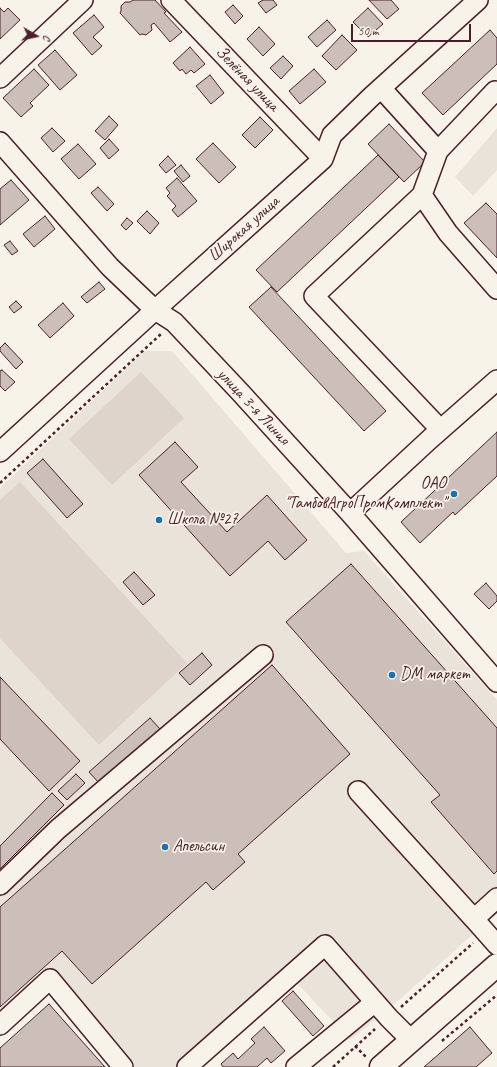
<!DOCTYPE html>
<meta charset="utf-8">
<style>
body{margin:0}
#map{position:relative;width:497px;height:1067px;overflow:hidden;background:#f7f3e8;font-family:Caveat,sans-serif}
canvas{display:block}
.north{position:absolute;left:16px;top:16px;width:40px;height:40px;-webkit-text-stroke:3px #f7f3e8;paint-order:stroke;rotate:99deg;font-size:11px;font-weight:700;line-height:16px;text-align:center;color:#4a1f2b}
.north::after{content:'';display:block;margin:auto;width:14px;height:18px;background:#4a1f2b;clip-path:polygon(50% 0,100% 100%,50% 72%,0 100%)}
.scale{position:absolute;left:351px;top:24px;width:120px;height:18px;box-sizing:border-box;border:2px solid #4a1f2b;border-top:0;padding-left:5px;font-size:12px;line-height:14px;white-space:nowrap;color:#4a1f2b;-webkit-text-stroke:3px #f7f3e8;paint-order:stroke}
</style>
<div id="map">
<canvas width="497" height="1067"></canvas>
<div class="north">С</div>
<div class="scale">50 m</div>
</div>
<script>
const ctx = document.querySelector('canvas').getContext('2d');
ctx.lineJoin = 'round';
function fillPath(path, color) {
  ctx.fillStyle = color;
  ctx.fill(path, 'evenodd');
}
function shape(rows) {
  const path = new Path2D();
  for (const r of rows) {
    path.moveTo(r[0], r[1]);
    for (let i = 2; i < r.length; i += 2) path.lineTo(r[i], r[i + 1]);
  }
  return path;
}
function strokePath(path, color, width, dash) {
  ctx.strokeStyle = color;
  ctx.lineWidth = width;
  ctx.lineCap = dash ? 'butt' : 'round';
  ctx.setLineDash(dash || []);
  ctx.stroke(path);
}
function write(font, color, halo, rows, align = 'center') {
  ctx.font = font + ' Caveat,sans-serif';
  ctx.lineWidth = 3.5;
  ctx.setLineDash([]);
  ctx.textBaseline = 'middle';
  ctx.strokeStyle = halo;
  ctx.fillStyle = color;
  for (const [text, x, y, turn = 0] of rows) {
    ctx.save();
    ctx.translate(x, y);
    ctx.rotate((+turn || 0) * Math.PI / 180);
    ctx.textAlign = isNaN(turn) ? turn : align;
    if (halo) ctx.strokeText(text, 0, 0);
    ctx.fillText(text, 0, 0);
    ctx.restore();
  }
}
fillPath(shape([
 [497,128,497,170,473,196,455,177],
 [145,351,172,351,346,553,364,551,497,700,497,913,390,1008,350,1040,295,981,197,1067,116,1067,47,986,0,1029,0,488]
]), '#eae3da');
fillPath(shape([
 [141,372,184,418,112,485,69,439],
 [20,482,187,663,99,745,0,638,0,500]
]), '#ded4cc');
const building = shape([
 [133,0,155,0,166,12,164,13,182,32,170,42,154,23,151,25,152,30,146,35,142,34,140,35,120,13,121,11,121,6,125,2,130,2,133,0],
 [263,0,273,0,277,5,266,13,258,3,263,0],
 [369,0,391,0,399,9,387,19,369,0],
 [233,5,243,16,235,24,225,12,233,5],
 [0,8,4,12,8,8,20,20,0,39,0,8],
 [368,8,383,24,368,37,353,22,368,8],
 [94,15,104,27,93,37,102,46,92,55,73,33,94,15],
 [327,20,336,30,317,47,308,37,327,20],
 [259,27,275,44,263,56,247,39,259,27],
 [490,30,497,38,497,64,443,115,422,93,490,30],
 [342,35,357,50,336,70,322,56,342,35],
 [190,47,205,64,194,73,191,70,186,74,182,69,180,71,173,63,190,47],
 [55,50,77,75,60,90,38,65,55,50],
 [283,56,293,66,281,79,270,68,283,56],
 [34,69,49,85,30,103,33,106,21,117,3,98,34,69],
 [314,69,326,82,300,104,289,91,314,69],
 [210,75,224,93,211,104,196,86,210,75],
 [109,116,118,125,105,140,95,131,109,116],
 [260,117,273,130,255,148,242,135,260,117],
 [389,124,425,162,404,182,368,144,389,124],
 [52,128,65,141,53,152,41,138,52,128],
 [109,139,119,150,109,159,100,148,109,139],
 [213,143,236,167,219,183,196,159,213,143],
 [78,144,96,164,79,179,61,159,78,144],
 [378,155,399,177,277,292,256,270,378,155],
 [168,156,176,165,166,173,159,165,168,156],
 [181,165,190,176,183,182,174,171,181,165],
 [177,178,197,201,178,217,172,210,176,206,167,196,170,193,166,188,177,178],
 [11,180,29,200,0,225,0,189,11,180],
 [98,187,114,204,107,211,91,193,98,187],
 [486,203,497,214,497,258,464,223,486,203],
 [147,211,159,223,150,234,137,221,147,211],
 [45,216,55,229,34,247,23,234,45,216],
 [127,218,133,223,126,230,121,225,127,218],
 [10,241,18,251,12,255,4,245,10,241],
 [99,282,105,289,87,303,81,297,99,282],
 [271,287,386,411,364,431,249,307,271,287],
 [16,301,22,307,14,313,9,307,16,301],
 [63,303,74,316,50,338,38,325,63,303],
 [5,343,23,362,16,369,0,351,0,348,5,343],
 [2,370,15,382,5,391,0,386,0,371,2,370],
 [497,432,497,476,455,515,453,512,420,543,401,522,497,432],
 [175,442,198,467,181,482,227,532,267,495,307,540,285,560,268,541,230,576,139,475,175,442],
 [43,459,83,504,67,518,27,473,43,459],
 [351,564,497,728,497,871,494,874,431,802,440,795,286,622,351,564],
 [134,572,155,595,143,605,123,582,134,572],
 [486,583,497,596,497,601,489,609,474,594,486,583],
 [202,653,212,665,190,685,179,673,202,653],
 [272,665,350,754,238,854,245,862,213,890,206,882,92,984,62,951,0,1007,0,907,272,665],
 [0,677,80,761,49,791,0,739,0,677],
 [150,718,160,729,99,783,89,772,150,718],
 [76,774,85,783,67,800,58,791,76,774],
 [52,793,64,805,0,869,0,846,52,793],
 [293,991,324,1026,313,1036,282,1001,293,991],
 [49,1004,105,1067,0,1067,0,1048,49,1004],
 [264,1027,285,1051,271,1063,267,1058,257,1067,223,1067,221,1064,233,1053,238,1059,255,1043,251,1039,264,1027],
 [470,1027,492,1053,476,1067,424,1067,470,1027]
]);
fillPath(building, '#ccbfb9');
strokePath(building, '#4a1f2b', 1);
const minor = shape([
 [171,0,323,159],
 [0,78,83,0],
 [381,88,438,151],
 [495,91,438,151,422,195,448,233,497,289],
 [0,142,110,267,155,310,174,322,240,392,350,513,497,682],
 [422,195,314,296,440,429],
 [0,452,155,310,323,159,332,135,371,97,478,0],
 [350,513,430,439,497,380],
 [358,791,474,919],
 [0,885,58,829,263,655],
 [497,898,474,919,497,945],
 [0,1025,50,979,123,1067],
 [187,1067,325,945,389,1018,412,1041],
 [296,1067,375,1002]
]);
const major = shape([
 [381,1067,497,965]
]);
strokePath(minor, '#4a1f2b', 22);
strokePath(major, '#4a1f2b', 25);
strokePath(shape([
 [0,483,161,334],
 [401,1007,473,943],
 [442,1041,497,995],
 [355,1046,367,1058],
 [333,1067,375,1029]
]), '#4a1f2b', 2.5, [3, 3]);
strokePath(minor, '#f7f3e8', 19);
strokePath(major, '#f7f3e8', 22);
for (const [x, y, r, color] of [
 [454,494,4,"#1f6fb2"],
 [159,520,4,"#1f6fb2"],
 [392,675,4,"#1f6fb2"],
 [165,847,4,"#1f6fb2"]
]) {
  const dot = new Path2D();
  dot.arc(x, y, r, 0, 2 * Math.PI);
  ctx.fillStyle = color;
  ctx.fill(dot);
  strokePath(dot, '#f7f3e8', 1.5);
}
write('17px', '#4a1f2b', '#f7f3e8', [
 ["Зелёная улица",247,79,46],
 ["Широкая улица",244,229,-42],
 ["улица 3-я Линия",253,407,47]
]);
write('17px', '#4a1f2b', '#f7f3e8', [
 ["ОАО",446,484,"right"],
 ["\"ТамбовАгроПромКомплект\"",446,504,"right"],
 ["Школа №27",167,520],
 ["DM маркет",400,675],
 ["Апельсин",173,847]
], 'left');
</script>
